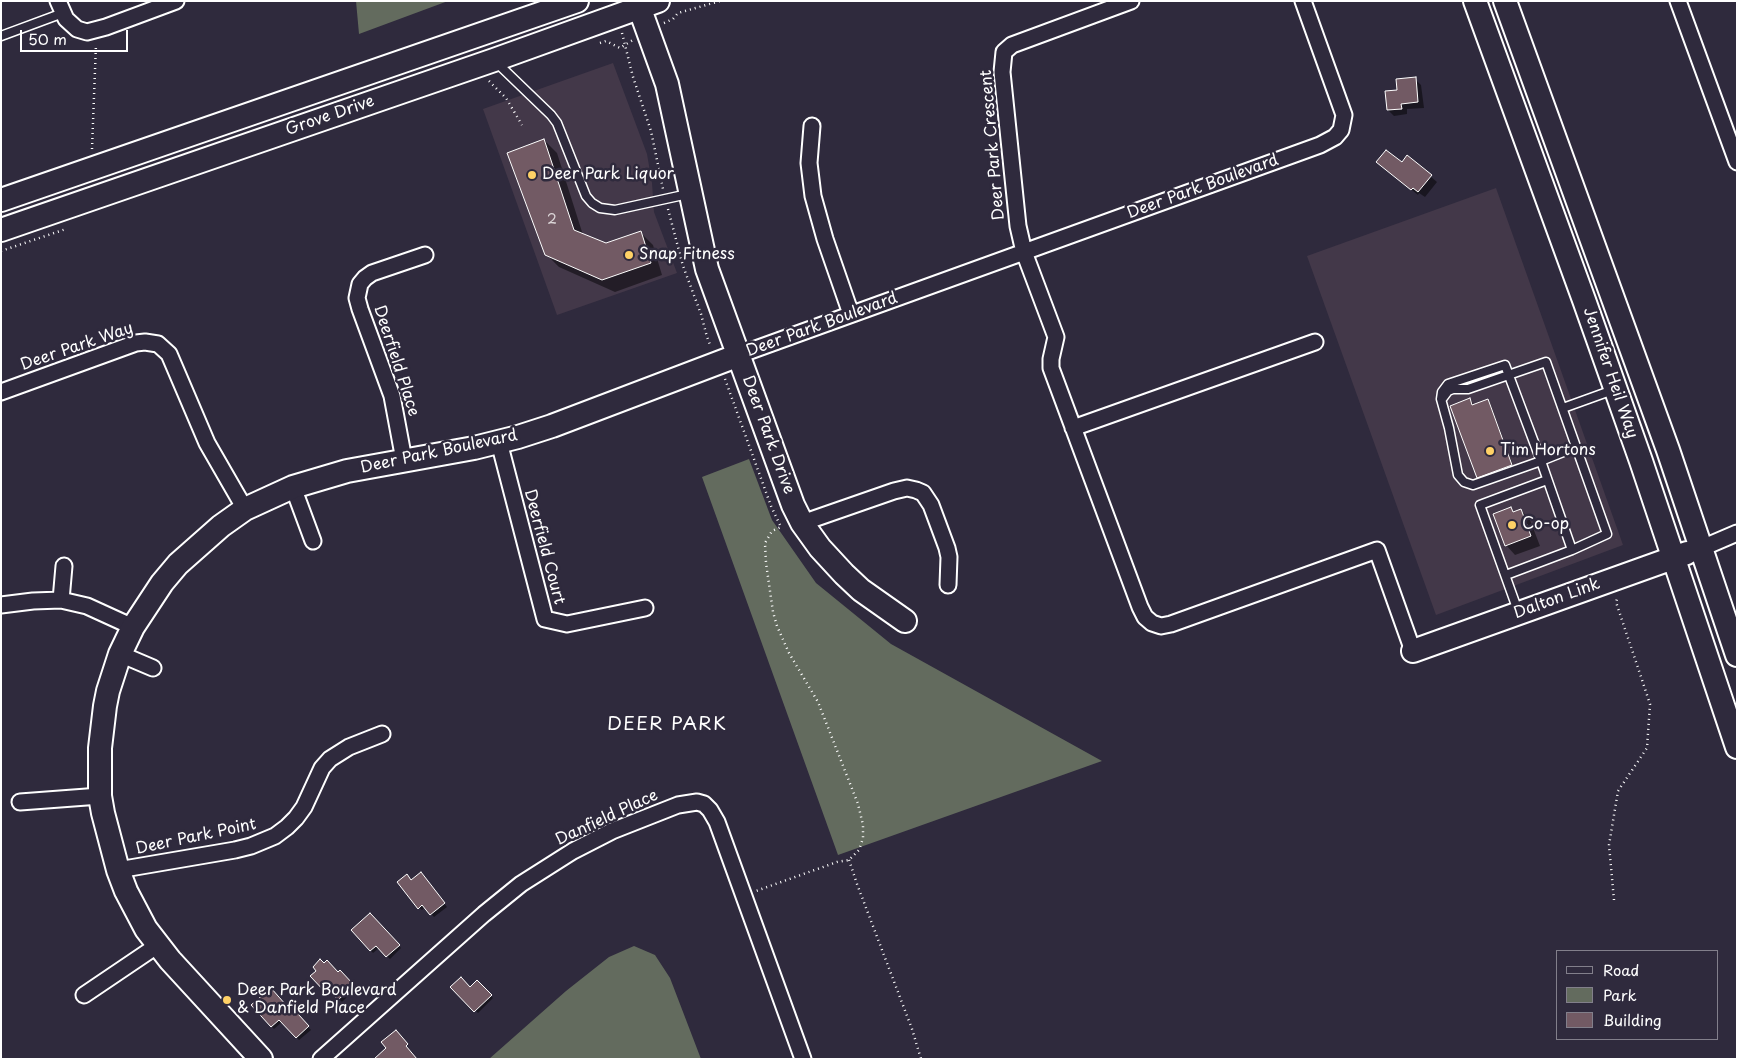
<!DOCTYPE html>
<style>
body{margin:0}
#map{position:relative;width:1738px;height:1060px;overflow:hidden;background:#2f2a3d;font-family:"Playpen Sans",sans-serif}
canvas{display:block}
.frame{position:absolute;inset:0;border:2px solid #fff;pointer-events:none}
.legend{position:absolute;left:1556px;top:950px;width:162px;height:90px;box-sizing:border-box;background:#2f2a3d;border:1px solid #827f8b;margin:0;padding:6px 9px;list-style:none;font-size:15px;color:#fff}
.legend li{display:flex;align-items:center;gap:10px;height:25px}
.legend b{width:25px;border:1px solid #827f8b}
.scale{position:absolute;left:20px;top:30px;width:108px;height:22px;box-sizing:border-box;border:2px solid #fff;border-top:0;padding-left:6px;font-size:15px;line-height:18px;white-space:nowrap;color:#fff;-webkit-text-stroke:4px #2f2a3d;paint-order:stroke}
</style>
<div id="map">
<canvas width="1738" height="1060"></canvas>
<div class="frame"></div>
<ul class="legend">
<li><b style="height:6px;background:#2f2a3d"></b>Road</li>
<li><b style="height:14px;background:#636b5e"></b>Park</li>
<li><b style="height:14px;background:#725a64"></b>Building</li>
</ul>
<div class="scale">50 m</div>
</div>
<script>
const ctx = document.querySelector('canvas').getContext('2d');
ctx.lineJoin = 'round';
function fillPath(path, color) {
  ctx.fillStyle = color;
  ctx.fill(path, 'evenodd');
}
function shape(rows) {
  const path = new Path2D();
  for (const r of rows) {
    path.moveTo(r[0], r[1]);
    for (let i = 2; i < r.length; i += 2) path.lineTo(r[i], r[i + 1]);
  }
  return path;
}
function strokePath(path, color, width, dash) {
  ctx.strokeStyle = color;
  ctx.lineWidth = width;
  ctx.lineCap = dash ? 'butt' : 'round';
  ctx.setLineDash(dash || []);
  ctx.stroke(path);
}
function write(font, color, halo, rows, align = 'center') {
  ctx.font = font + ' "Playpen Sans",sans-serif';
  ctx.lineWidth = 5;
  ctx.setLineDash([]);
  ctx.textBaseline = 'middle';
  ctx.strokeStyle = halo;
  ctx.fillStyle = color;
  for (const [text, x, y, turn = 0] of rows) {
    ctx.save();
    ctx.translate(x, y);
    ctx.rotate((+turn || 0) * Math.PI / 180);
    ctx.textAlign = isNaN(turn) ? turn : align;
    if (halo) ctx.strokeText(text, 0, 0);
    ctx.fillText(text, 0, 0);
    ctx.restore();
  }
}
fillPath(shape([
 [613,63,647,154,652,183,654,212,677,273,557,315,483,109],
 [1496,188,1623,545,1436,615,1307,256]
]), '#433849');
fillPath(shape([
 [356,1,448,1,359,34],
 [749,459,772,520,816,583,891,644,1102,761,838,855,702,477],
 [634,946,655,955,670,978,701,1059,489,1059,566,991,609,957]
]), '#636b5e');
fillPath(shape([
 [1415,79,1421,85,1424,108,1407,109,1407,114,1394,116,1388,110],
 [544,140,557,153,583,235,606,244,640,232,653,245,662,275,615,292,559,267,546,254],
 [1408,157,1437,182,1425,197,1419,193,1418,195,1384,167,1402,164],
 [1470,399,1474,405,1488,400,1490,403,1514,468,1480,480,1478,477],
 [1511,509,1515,513,1521,510,1530,520,1540,546,1515,555,1506,545],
 [423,877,447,907,434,917,425,907,422,910,419,908,412,881],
 [370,915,401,948,390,959,379,948,373,953,353,930],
 [340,972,356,988,342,1002,334,994,330,995,312,977,338,974],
 [477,982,493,998,478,1013,452,987,470,989],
 [288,1005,311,1030,299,1040,282,1022,274,1029,253,1006,287,1006]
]), '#0007');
const building = shape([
 [1416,77,1418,102,1401,104,1402,109,1387,110,1385,91,1397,90,1396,79,1416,77],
 [544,139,574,230,606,243,641,231,651,263,602,280,545,255,507,153,544,139],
 [1386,150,1402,162,1407,155,1432,175,1418,192,1413,188,1411,190,1376,162,1386,150],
 [1470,398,1472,405,1488,399,1512,465,1477,478,1450,406,1470,398],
 [1511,507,1513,512,1521,509,1531,536,1505,546,1493,514,1511,507],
 [421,872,445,903,430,915,422,905,418,909,397,882,407,874,411,880,421,872],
 [370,913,400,945,386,957,376,946,370,951,351,930,370,913],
 [320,959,324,963,327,960,338,972,340,970,354,985,338,1000,330,991,327,994,310,976,316,971,313,967,320,959],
 [461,977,470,987,477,980,492,995,474,1012,450,987,461,977],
 [271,988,286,1005,288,1003,309,1026,296,1038,279,1020,271,1027,251,1005,271,988],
 [396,1030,408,1044,406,1046,417,1059,374,1059,386,1048,381,1042,396,1030]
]);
fillPath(building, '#725a64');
strokePath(building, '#fff', 1);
const lane = shape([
 [1,36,63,13],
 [496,62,551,115,557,123,586,196,592,203,600,208,615,210,688,194],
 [1442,399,1448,391,1453,389,1468,389,1546,362,1607,534,1572,550,1506,575],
 [1563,408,1613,390],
 [1572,550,1541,461,1505,365,1448,384,1442,392,1441,399,1449,428,1458,475,1464,482,1473,485,1541,461,1576,447],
 [1518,611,1480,505,1547,480]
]);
const street = shape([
 [58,1,66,19,77,29,87,32,106,27,176,1],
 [1131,1,1012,45,1004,52,1002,72,1018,226,1024,252,1056,337,1051,359,1051,368,1140,607,1145,617,1152,623,1161,626,1171,624,1377,550,1413,651],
 [1678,1,1737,162],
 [812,126,809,163,813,196,825,239,851,314],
 [739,355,1320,145,1335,137,1341,130,1344,115,1303,1],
 [1,392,136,343,145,342,158,344,169,354,207,443,245,509],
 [1073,428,1315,342],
 [499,442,545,619,567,624,645,608],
 [404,460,392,396,360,309,357,298,360,284,365,278,372,273,425,255],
 [293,487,313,541],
 [802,523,894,491,907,488,916,490,923,493,931,505,947,548,949,557,948,585],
 [1702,548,1737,533],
 [61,600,64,566],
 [1,605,33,601,61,600,87,606,133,627],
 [120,654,153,668],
 [20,802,100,796],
 [118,870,235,850,251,846,275,836,287,827,296,818,304,807,322,768,330,759,349,747,382,734],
 [84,995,158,945],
 [321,1059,484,914,521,884,573,851,612,831,678,805,697,802,704,804,710,810,717,822,803,1059]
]);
const secondary = shape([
 [637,1,667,84,707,269,793,505,802,523,820,548,844,574,861,590,905,621],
 [1475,1,1584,300,1641,461,1737,747],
 [1505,1,1668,450,1737,655],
 [1,200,577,1],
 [1,230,494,60,658,1],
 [1413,651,1687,553],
 [261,1059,170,960,146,929,126,891,118,870,103,813,100,796,100,748,105,706,108,691,120,654,133,627,162,583,178,564,221,526,245,509,293,487,347,471,474,448,518,437,552,426,739,355]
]);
strokePath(lane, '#fff', 11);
strokePath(street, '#fff', 19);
strokePath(secondary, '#fff', 26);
strokePath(shape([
 [664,23,673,19,678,13,720,1],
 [622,33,633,77,651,131,663,189],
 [600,43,606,41,620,48,633,40],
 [489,81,506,98,522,125],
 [92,149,96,44],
 [668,209,683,266,701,314,707,337,711,347],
 [1,251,66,229],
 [725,379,771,506,781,527,772,531,765,543,766,563,773,612,777,626,789,653,818,702,858,804,863,825,863,838,859,850,849,860,837,862,756,891],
 [849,860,857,884,912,1029,921,1059],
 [1614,900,1609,845,1618,791,1647,748,1650,704,1616,602,1618,596]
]), '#fff', 2.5, [1, 4]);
strokePath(lane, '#2f2a3d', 8);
strokePath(street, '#2f2a3d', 15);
strokePath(secondary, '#2f2a3d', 22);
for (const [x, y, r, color] of [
 [532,175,5,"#ffd166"],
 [629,255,5,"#ffd166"],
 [1490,451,5,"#ffd166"],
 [1512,525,5,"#ffd166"],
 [227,1000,5,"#ffd166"]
]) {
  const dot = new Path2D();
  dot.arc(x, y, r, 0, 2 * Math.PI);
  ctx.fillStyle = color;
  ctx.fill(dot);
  strokePath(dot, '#2f2a3d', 2);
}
write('14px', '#dcd6d8', null, [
 ["2",552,220]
]);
write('16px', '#fff', '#2f2a3d', [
 ["Grove Drive",330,116,-19],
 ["Deer Park Crescent",993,145,-95],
 ["Deer Park Boulevard",1203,187,-20],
 ["Deer Park Boulevard",822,325,-20],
 ["Deer Park Way",77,347,-19],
 ["Deerfield Place",396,361,72],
 ["Jennifer Heil Way",1610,373,71],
 ["Deer Park Drive",768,435,70],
 ["Deer Park Boulevard",439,452,-12],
 ["Deerfield Court",544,547,75],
 ["Dalton Link",1557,599,-20],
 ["Danfield Place",607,818,-25],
 ["Deer Park Point",196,837,-12]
]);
write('16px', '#fff', '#2f2a3d', [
 ["Deer Park Liquor",542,175],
 ["Snap Fitness",639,255],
 ["Tim Hortons",1500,451],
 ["Co-op",1522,525],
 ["Deer Park Boulevard",237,991],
 ["& Danfield Place",237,1009]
], 'left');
ctx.letterSpacing = '1px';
write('19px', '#fff', '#2f2a3d', [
 ["DEER PARK",667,725]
]);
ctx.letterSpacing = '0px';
</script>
